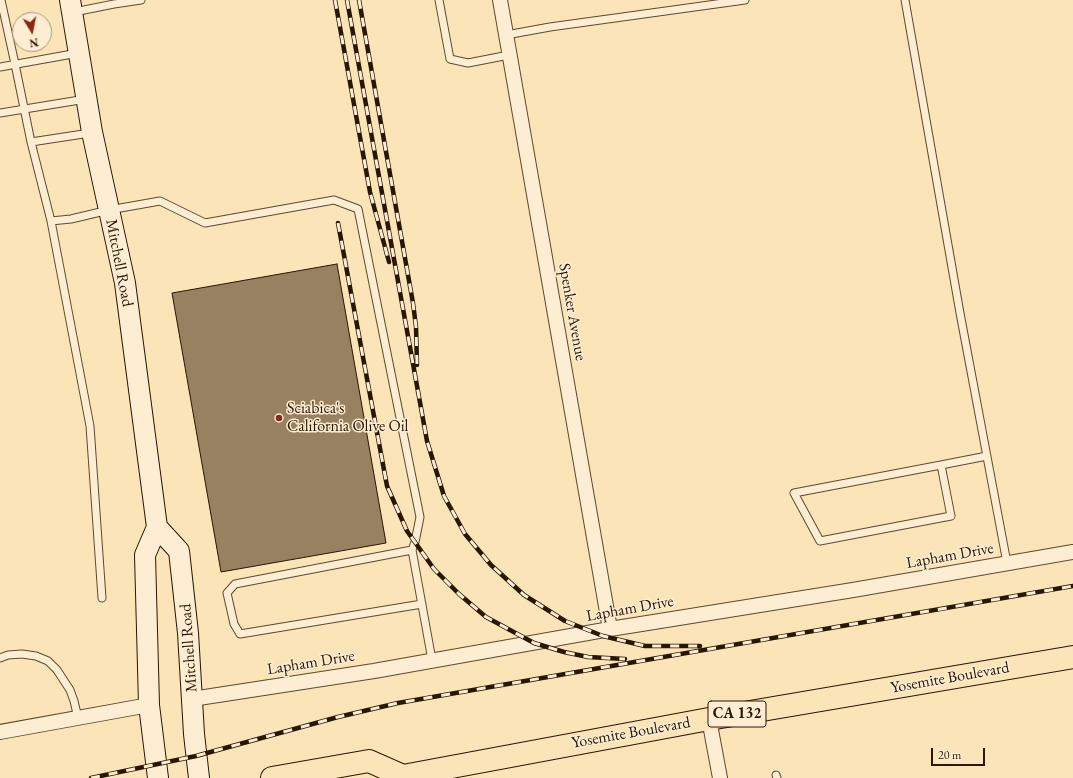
<!DOCTYPE html>
<style>
body{margin:0}
#map{position:relative;width:1073px;height:778px;overflow:hidden;background:#fce4b9;font-family:"EB Garamond",serif}
canvas{display:block}
.north{position:absolute;left:12px;top:12px;width:40px;height:40px;box-sizing:border-box;background:#fdedd2;border:1px solid #a8977e;border-radius:50%;rotate:170deg;font-size:11px;font-weight:700;line-height:16px;text-align:center;color:#291500}
.north::after{content:'';display:block;margin:auto;width:14px;height:18px;background:#8f2418;clip-path:polygon(50% 0,100% 100%,50% 72%,0 100%)}
.scale{position:absolute;left:931px;top:748px;width:54px;height:18px;box-sizing:border-box;border:2px solid #291500;border-top:0;padding-left:5px;font-size:12px;line-height:14px;white-space:nowrap;color:#291500;-webkit-text-stroke:3px #fdedd2;paint-order:stroke}
</style>
<div id="map">
<canvas width="1073" height="778"></canvas>
<div class="north">N</div>
<div class="scale">20 m</div>
</div>
<script>
const ctx = document.querySelector('canvas').getContext('2d');
ctx.lineJoin = 'round';
function fillPath(path, color) {
  ctx.fillStyle = color;
  ctx.fill(path, 'evenodd');
}
function shape(rows) {
  const path = new Path2D();
  for (const r of rows) {
    path.moveTo(r[0], r[1]);
    for (let i = 2; i < r.length; i += 2) path.lineTo(r[i], r[i + 1]);
  }
  return path;
}
function strokePath(path, color, width, dash) {
  ctx.strokeStyle = color;
  ctx.lineWidth = width;
  ctx.lineCap = dash ? 'butt' : 'round';
  ctx.setLineDash(dash || []);
  ctx.stroke(path);
}
function write(font, color, halo, rows, align = 'center') {
  ctx.font = font + ' "EB Garamond",serif';
  ctx.lineWidth = 3;
  ctx.setLineDash([]);
  ctx.textBaseline = 'middle';
  ctx.strokeStyle = halo;
  ctx.fillStyle = color;
  for (const [text, x, y, turn = 0] of rows) {
    ctx.save();
    ctx.translate(x, y);
    ctx.rotate((+turn || 0) * Math.PI / 180);
    ctx.textAlign = isNaN(turn) ? turn : align;
    if (halo) ctx.strokeText(text, 0, 0);
    ctx.fillText(text, 0, 0);
    ctx.restore();
  }
}
const building = shape([
 [337,264,386,543,221,572,172,293,337,264]
]);
fillPath(building, '#978160');
strokePath(building, '#291500', 1);
const service = shape([
 [1,0,15,64,31,142,51,221,71,219,109,210,160,201,205,223,334,200,358,209,420,517,415,542,412,550,432,660],
 [439,0,450,59,468,63,509,55],
 [905,0,960,313,1007,563],
 [74,12,114,4,141,0],
 [506,35,550,27,745,0],
 [0,67,78,53],
 [0,113,86,99],
 [31,142,90,133],
 [51,221,90,426,102,598],
 [941,465,951,516,820,541,794,493,941,465,987,456],
 [412,550,235,584,227,593,234,624,240,634,422,604],
 [0,658,8,655,22,654,36,656,48,661,57,670,70,690,74,701,78,718],
 [776,775,777,778]
]);
const minor = shape([
 [500,0,610,629],
 [192,699,374,671,610,629,853,590,1073,552],
 [709,719,720,778],
 [0,732,149,705]
]);
const secondary = shape([
 [70,0,92,132,125,283,157,527,145,555,149,705,158,778],
 [157,527,179,551,188,633,194,734,199,778]
]);
const primary = shape([
 [272,778,369,761,403,776],
 [399,778,403,776,709,719,1073,657]
]);
strokePath(service, '#5e492e', 9);
strokePath(minor, '#5e492e', 16);
strokePath(secondary, '#291500', 22);
strokePath(primary, '#291500', 24);
strokePath(service, '#fdedd2', 7);
strokePath(minor, '#fdedd2', 14);
strokePath(secondary, '#fdedd2', 20);
strokePath(primary, '#fce4b9', 22);
const rail = shape([
 [335,0,370,192,389,262],
 [347,0,427,441,444,496,465,534,491,565,524,595,565,621,603,636,645,646,700,646],
 [359,0,413,303,416,327,417,365],
 [338,223,387,486,407,531,434,569,459,594,486,617,534,643,564,652,588,657,625,659],
 [91,778,196,756,338,717,398,703,1073,586]
]);
strokePath(rail, '#291500', 4.5);
strokePath(rail, '#fdedd2', 3, [9]);
for (const [x, y, r, color] of [
 [279,418,4,"#8f2418"]
]) {
  const dot = new Path2D();
  dot.arc(x, y, r, 0, 2 * Math.PI);
  ctx.fillStyle = color;
  ctx.fill(dot);
  strokePath(dot, '#fdedd2', 1.5);
}
for (const [x, y, w] of [
 [737,714,58]
]) {
  const box = new Path2D();
  box.roundRect(x - w / 2, y - 13, w, 26, 3);
  ctx.fillStyle = '#fdedd2';
  ctx.fill(box);
  strokePath(box, '#291500', 1);
}
write('bold 15px', '#291500', null, [
 ["CA 132",737,714]
]);
write('16px', '#291500', '#fdedd2', [
 ["Mitchell Road",119,263,79],
 ["Spenker Avenue",572,312,80],
 ["Lapham Drive",950,556,-10],
 ["Lapham Drive",630,609,-10],
 ["Mitchell Road",189,648,-94],
 ["Lapham Drive",311,663,-9],
 ["Yosemite Boulevard",950,678,-10],
 ["Yosemite Boulevard",631,733,-10]
]);
write('16px', '#291500', '#fdedd2', [
 ["Sciabica's",287,409],
 ["California Olive Oil",287,427]
], 'left');
</script>
